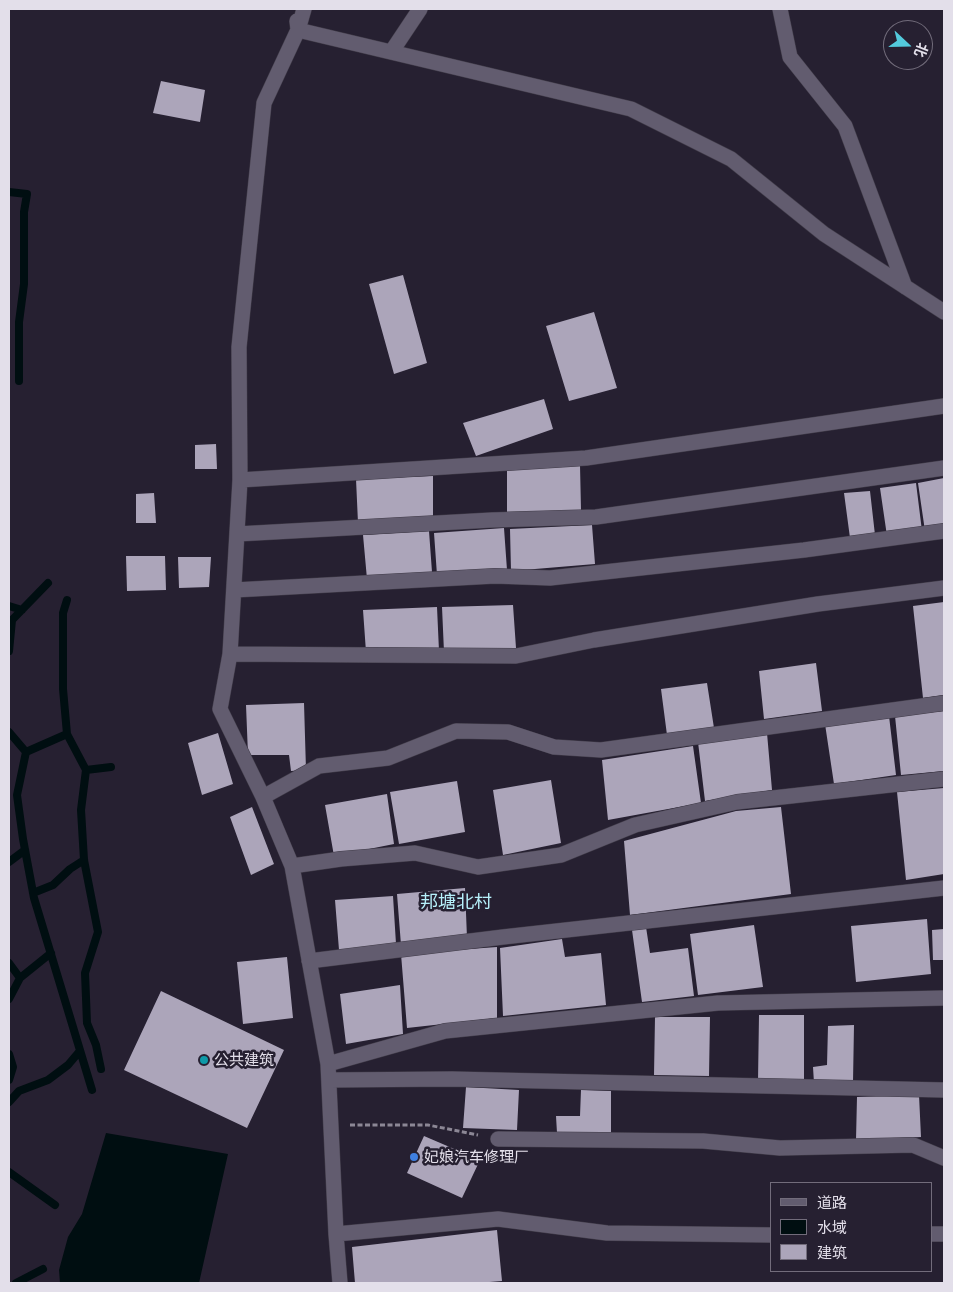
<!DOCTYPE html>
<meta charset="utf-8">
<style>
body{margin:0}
#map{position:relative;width:953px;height:1292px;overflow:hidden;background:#262031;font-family:Commissioner,"Noto Sans SC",sans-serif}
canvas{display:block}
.frame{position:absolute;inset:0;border:10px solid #e3dfea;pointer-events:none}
.legend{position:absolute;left:770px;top:1182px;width:162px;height:90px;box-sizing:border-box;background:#262031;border:1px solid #726c7b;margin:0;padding:6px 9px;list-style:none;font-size:15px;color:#e3dfea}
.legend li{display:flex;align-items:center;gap:10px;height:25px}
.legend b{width:25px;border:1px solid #726c7b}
.north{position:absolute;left:883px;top:20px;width:50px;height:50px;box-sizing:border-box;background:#262031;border:1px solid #726c7b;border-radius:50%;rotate:111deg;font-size:14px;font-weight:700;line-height:20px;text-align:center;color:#e3dfea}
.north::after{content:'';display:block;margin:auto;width:18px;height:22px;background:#53cadc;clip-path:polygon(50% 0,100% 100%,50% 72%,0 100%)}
</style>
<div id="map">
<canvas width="953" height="1292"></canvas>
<div class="frame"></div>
<ul class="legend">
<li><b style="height:6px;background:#625c6f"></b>道路</li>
<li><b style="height:14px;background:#000e11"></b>水域</li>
<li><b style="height:14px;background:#aca5ba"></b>建筑</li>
</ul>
<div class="north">北</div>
</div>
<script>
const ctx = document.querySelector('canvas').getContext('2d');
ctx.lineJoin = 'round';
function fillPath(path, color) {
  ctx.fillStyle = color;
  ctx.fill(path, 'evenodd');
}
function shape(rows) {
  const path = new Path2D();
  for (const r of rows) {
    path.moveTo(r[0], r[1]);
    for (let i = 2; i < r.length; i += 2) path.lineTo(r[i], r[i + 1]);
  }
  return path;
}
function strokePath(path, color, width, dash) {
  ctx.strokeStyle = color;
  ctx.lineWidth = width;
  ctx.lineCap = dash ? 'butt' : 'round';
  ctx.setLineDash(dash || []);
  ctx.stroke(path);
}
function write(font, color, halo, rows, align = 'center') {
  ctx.font = font + ' Commissioner,"Noto Sans SC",sans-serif';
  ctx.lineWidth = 5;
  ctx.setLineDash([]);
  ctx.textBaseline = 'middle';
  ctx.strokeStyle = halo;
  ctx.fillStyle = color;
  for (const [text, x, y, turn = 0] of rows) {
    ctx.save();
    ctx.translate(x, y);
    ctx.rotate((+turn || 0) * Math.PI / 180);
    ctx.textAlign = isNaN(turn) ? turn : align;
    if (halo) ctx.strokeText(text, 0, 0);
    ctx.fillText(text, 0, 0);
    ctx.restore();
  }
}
fillPath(shape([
 [106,1133,228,1154,199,1283,60,1283,59,1270,68,1237,82,1214]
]), '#000e11');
strokePath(shape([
 [9,192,27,194,24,212,24,284,19,322,19,381],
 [67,600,63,613,63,689,67,734,26,752,17,795,23,839,34,898,92,1090],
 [9,606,22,610],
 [9,651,12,620,48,583],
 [9,732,26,752],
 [67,734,86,770,81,810,84,860,98,932,85,973,87,1023,96,1045,101,1069],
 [86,770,111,767],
 [9,862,25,850],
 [33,893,53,885,70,869,84,860],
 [9,963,20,978],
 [9,999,20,978,51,953],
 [9,1054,13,1067,9,1080],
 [9,1102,19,1091,48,1080,68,1065,79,1052],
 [9,1172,55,1205],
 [16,1283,43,1269]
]), '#000e11', 8);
fillPath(shape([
 [161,81,205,90,200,122,153,113],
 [403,275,427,363,394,374,369,284],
 [594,312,617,388,569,401,546,326],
 [544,399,553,429,476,456,463,423],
 [216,444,217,469,195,469,195,445],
 [580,465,581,510,507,513,507,468],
 [433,476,433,516,358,523,356,479],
 [944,478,944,528,925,531,918,483],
 [916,483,922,531,887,536,880,488],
 [870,491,875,535,850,538,844,493],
 [154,493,156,523,136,523,136,494],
 [592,525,595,564,511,571,510,529],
 [504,528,507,570,437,575,434,533],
 [429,531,432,572,367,579,363,535],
 [126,556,165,556,166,590,127,591],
 [178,557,211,557,209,587,179,588],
 [944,602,944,695,923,698,913,606],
 [513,605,516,648,444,652,442,607],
 [437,607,439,651,366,652,363,610],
 [816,663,822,711,764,719,759,671],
 [707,683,714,728,667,735,661,689],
 [304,703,306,770,291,771,289,755,248,755,246,705],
 [944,711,944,771,901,775,895,716],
 [889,716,896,775,834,784,825,724],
 [218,733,233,784,202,795,188,743],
 [767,733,772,790,705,801,698,742],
 [693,746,701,803,608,820,602,760],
 [551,780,561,843,503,855,493,790],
 [457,781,465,832,399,844,390,792],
 [944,788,944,874,906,880,897,792],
 [387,794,394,844,334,856,325,805],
 [252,807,274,864,251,875,230,817],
 [781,807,791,894,630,915,624,841,736,811],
 [465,888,467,938,401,945,397,894],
 [393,896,396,944,339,950,335,900],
 [927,919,931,974,856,982,851,926],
 [754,925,763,987,698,995,690,934],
 [646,927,650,953,688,948,694,996,642,1002,632,930],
 [944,929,944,960,933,960,932,930],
 [562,939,565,957,601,953,606,1005,503,1016,500,948],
 [497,947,497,1018,407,1028,401,954],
 [287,957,293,1018,243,1024,237,962],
 [400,985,403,1034,346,1044,340,994],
 [161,991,284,1050,247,1128,124,1070],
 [759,1015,804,1015,804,1080,758,1081],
 [655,1017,710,1017,709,1076,654,1075],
 [854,1025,853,1082,814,1083,813,1067,827,1065,828,1026],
 [466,1087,519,1090,517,1130,463,1128],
 [581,1090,611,1091,611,1133,557,1133,556,1116,580,1116],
 [919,1095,921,1137,856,1140,857,1097],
 [424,1136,480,1160,462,1198,407,1173],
 [497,1230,502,1281,477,1283,355,1283,352,1247]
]), '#aca5ba');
const minor = shape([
 [304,9,298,30,631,109,731,159,824,234,944,312],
 [780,9,790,57,845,126,905,287],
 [394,48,420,9],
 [240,480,239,347,264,103,298,30,297,21],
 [237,534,492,520,596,517,944,468],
 [234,590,495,576,550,578,804,550,944,531],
 [230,654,516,656,594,640,818,604,944,588],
 [263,797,319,766,388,758,456,731,508,732,554,747,601,750,944,703],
 [292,866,341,859,415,853,478,867,561,855,635,825,737,802,944,779],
 [309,961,503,937,944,888],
 [328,1064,445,1031,718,1003,944,998],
 [329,1080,452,1079,944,1090],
 [498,1139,703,1141,780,1148,913,1145,944,1158],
 [336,1234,498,1219,607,1233,772,1235],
 [932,1234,944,1234],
 [340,1283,336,1234,328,1064,292,866,263,797,220,709,230,654,240,480,586,458,944,406]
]);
strokePath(minor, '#423d4a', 16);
strokePath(shape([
 [350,1125,428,1125,478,1135]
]), '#8c8795', 3, [5, 2.5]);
strokePath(minor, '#625c6f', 15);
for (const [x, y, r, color] of [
 [204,1060,5,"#0f9aa8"],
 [414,1157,5,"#3f7fe0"]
]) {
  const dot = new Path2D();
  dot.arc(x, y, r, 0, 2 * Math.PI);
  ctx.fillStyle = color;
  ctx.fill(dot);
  strokePath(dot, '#262031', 2);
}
write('15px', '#e3dfea', '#262031', [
 ["公共建筑",214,1060],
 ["妃娘汽车修理厂",424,1157]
], 'left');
write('18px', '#b6f0fa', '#262031', [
 ["邦塘北村",456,902]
]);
</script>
